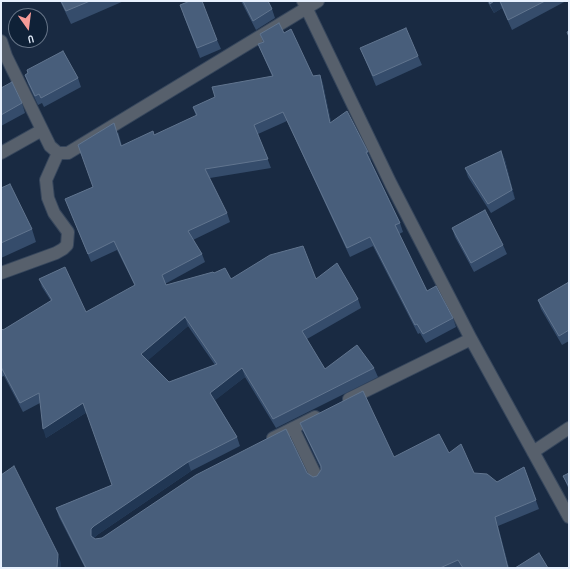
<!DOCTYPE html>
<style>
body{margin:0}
#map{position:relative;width:570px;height:569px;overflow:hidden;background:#192a42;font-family:"Sofia Sans Condensed",sans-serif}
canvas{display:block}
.frame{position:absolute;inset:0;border:2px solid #e8f1fe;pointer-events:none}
.north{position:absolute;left:8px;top:8px;width:40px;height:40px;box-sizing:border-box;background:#0f2137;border:1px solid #667487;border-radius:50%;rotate:166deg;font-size:11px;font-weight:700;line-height:16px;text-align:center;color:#e8f1fe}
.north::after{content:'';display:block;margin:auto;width:14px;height:18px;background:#f59b98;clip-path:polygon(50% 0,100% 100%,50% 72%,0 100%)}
</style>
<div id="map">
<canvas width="570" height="569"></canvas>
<div class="frame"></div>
<div class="north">U</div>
</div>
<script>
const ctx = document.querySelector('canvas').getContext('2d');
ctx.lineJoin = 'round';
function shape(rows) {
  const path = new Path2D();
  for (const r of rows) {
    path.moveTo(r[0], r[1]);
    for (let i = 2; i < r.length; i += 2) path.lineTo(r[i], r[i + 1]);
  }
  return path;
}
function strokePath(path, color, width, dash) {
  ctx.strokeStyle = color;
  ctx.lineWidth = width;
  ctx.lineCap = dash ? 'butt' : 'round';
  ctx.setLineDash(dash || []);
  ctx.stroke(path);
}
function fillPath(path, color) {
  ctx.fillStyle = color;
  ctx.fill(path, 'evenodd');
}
const minor = shape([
 [303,1,391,184,471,339,569,517],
 [1,41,6,56,50,146,58,153,68,153,318,1],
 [1,153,42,130],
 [1,273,56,253,63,249,67,245,68,232,54,213,48,198,46,180,58,153],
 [349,399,471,339],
 [293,428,317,478],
 [273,438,315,417],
 [533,452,569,428]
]);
strokePath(minor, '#36465c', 14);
strokePath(minor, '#57606c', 12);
fillPath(shape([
 [60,1,124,1,71,24],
 [241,1,268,1,272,9,275,18,256,30],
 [487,1,566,1,512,30,502,8,494,13],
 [183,14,217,40,221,49,200,58],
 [284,33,313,76,320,75,323,84,331,122,368,152,371,160,370,161,400,223,403,232,399,234,427,291,453,318,456,327,426,343,420,333,418,334,373,246,350,257,287,121,258,134,271,168,210,178,227,213,230,222,193,240,202,254,205,262,165,284,166,285,214,273,231,279,316,279,358,299,361,308,307,339,325,369,374,368,378,377,276,428,245,377,215,400,237,437,240,446,191,471,97,535,94,538,95,539,102,538,307,473,313,477,317,476,321,470,321,469,303,431,300,423,394,457,449,453,474,473,497,482,524,467,539,509,498,526,509,568,85,568,59,517,56,508,112,485,87,412,46,438,40,403,23,412,4,376,1,377,1,328,3,330,51,301,42,287,39,279,86,312,135,286,117,250,91,262,65,199,93,187,118,132,122,146,155,135,196,116,193,107,272,76,262,53,258,44,263,42,260,34],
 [188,326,215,365,169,382,148,360],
 [360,48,418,56,422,65,376,86,364,57],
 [27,70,78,78,81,87,44,107,42,103,38,105,28,84,25,75,28,74],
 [1,88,22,103,25,113,1,126],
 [501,151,505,160,515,199,491,213,468,177,465,168],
 [1,188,32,229,36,242,1,258],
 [452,228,503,245,507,254,474,272,455,237],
 [569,282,569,341,562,345,541,309,538,300],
 [569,473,569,490,563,476]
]), '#354c6b');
fillPath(shape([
 [494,1,499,1,502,8,494,13,490,4],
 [320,75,323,84,333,131,330,123],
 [501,151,505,160,515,199,512,190],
 [366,152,368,152,371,160,370,161],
 [185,317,188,326,145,363,141,354],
 [242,368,245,377,213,402,210,393],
 [83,403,87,412,46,438,43,429],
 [188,462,191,471,97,535,94,538,91,536,91,529,94,526],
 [495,517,498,526,509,568,508,568],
 [58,554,61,563,61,568,57,568]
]), '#213754');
const building = shape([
 [61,1,90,1,66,11,61,1],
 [190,1,202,1,217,40,197,48,180,5,190,1],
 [243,1,268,1,272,9,253,21,243,1],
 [489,1,494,1,490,4,489,1],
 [500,1,545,1,508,20,500,1],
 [279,23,284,33,291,29,313,76,320,75,330,123,347,111,368,152,366,152,400,223,395,225,427,291,436,286,453,318,423,334,417,324,415,325,370,237,347,248,283,112,254,125,268,159,205,169,227,213,188,231,202,254,162,275,166,285,213,272,214,273,225,268,231,279,270,255,303,246,316,279,337,263,358,299,302,331,325,369,357,345,374,368,273,419,242,368,210,393,237,437,188,462,94,526,91,529,91,536,95,539,102,538,196,475,286,429,307,473,313,477,317,476,321,470,321,466,300,423,363,391,394,457,439,434,449,453,461,444,474,473,487,474,497,482,524,467,536,500,495,517,508,568,463,568,458,560,440,568,86,568,56,508,112,485,83,403,43,429,39,393,20,403,1,367,1,328,3,330,52,300,39,279,65,267,86,312,135,285,114,241,88,254,65,199,93,187,78,145,114,123,121,146,153,131,154,135,197,115,193,107,215,97,212,87,273,76,258,44,264,42,260,34,279,23],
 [185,317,217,364,169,382,141,354,185,317],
 [406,28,418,56,373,76,360,48,406,28],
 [569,31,569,37,567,32,569,31],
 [63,51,78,78,41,98,39,94,35,96,25,75,28,73,27,70,63,51],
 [12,82,22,103,1,115,1,88,12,82],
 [501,151,512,190,488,204,465,168,501,151],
 [10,184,32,229,1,243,1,188,10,184],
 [485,210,503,245,471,263,452,228,485,210],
 [569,282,569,330,559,336,538,300,569,282],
 [14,466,58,554,57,568,1,568,1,475,14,466],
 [569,473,569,487,563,476,569,473],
 [539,553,548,568,515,568,539,553]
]);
fillPath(building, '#485e7b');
strokePath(building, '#61758f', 1);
</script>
